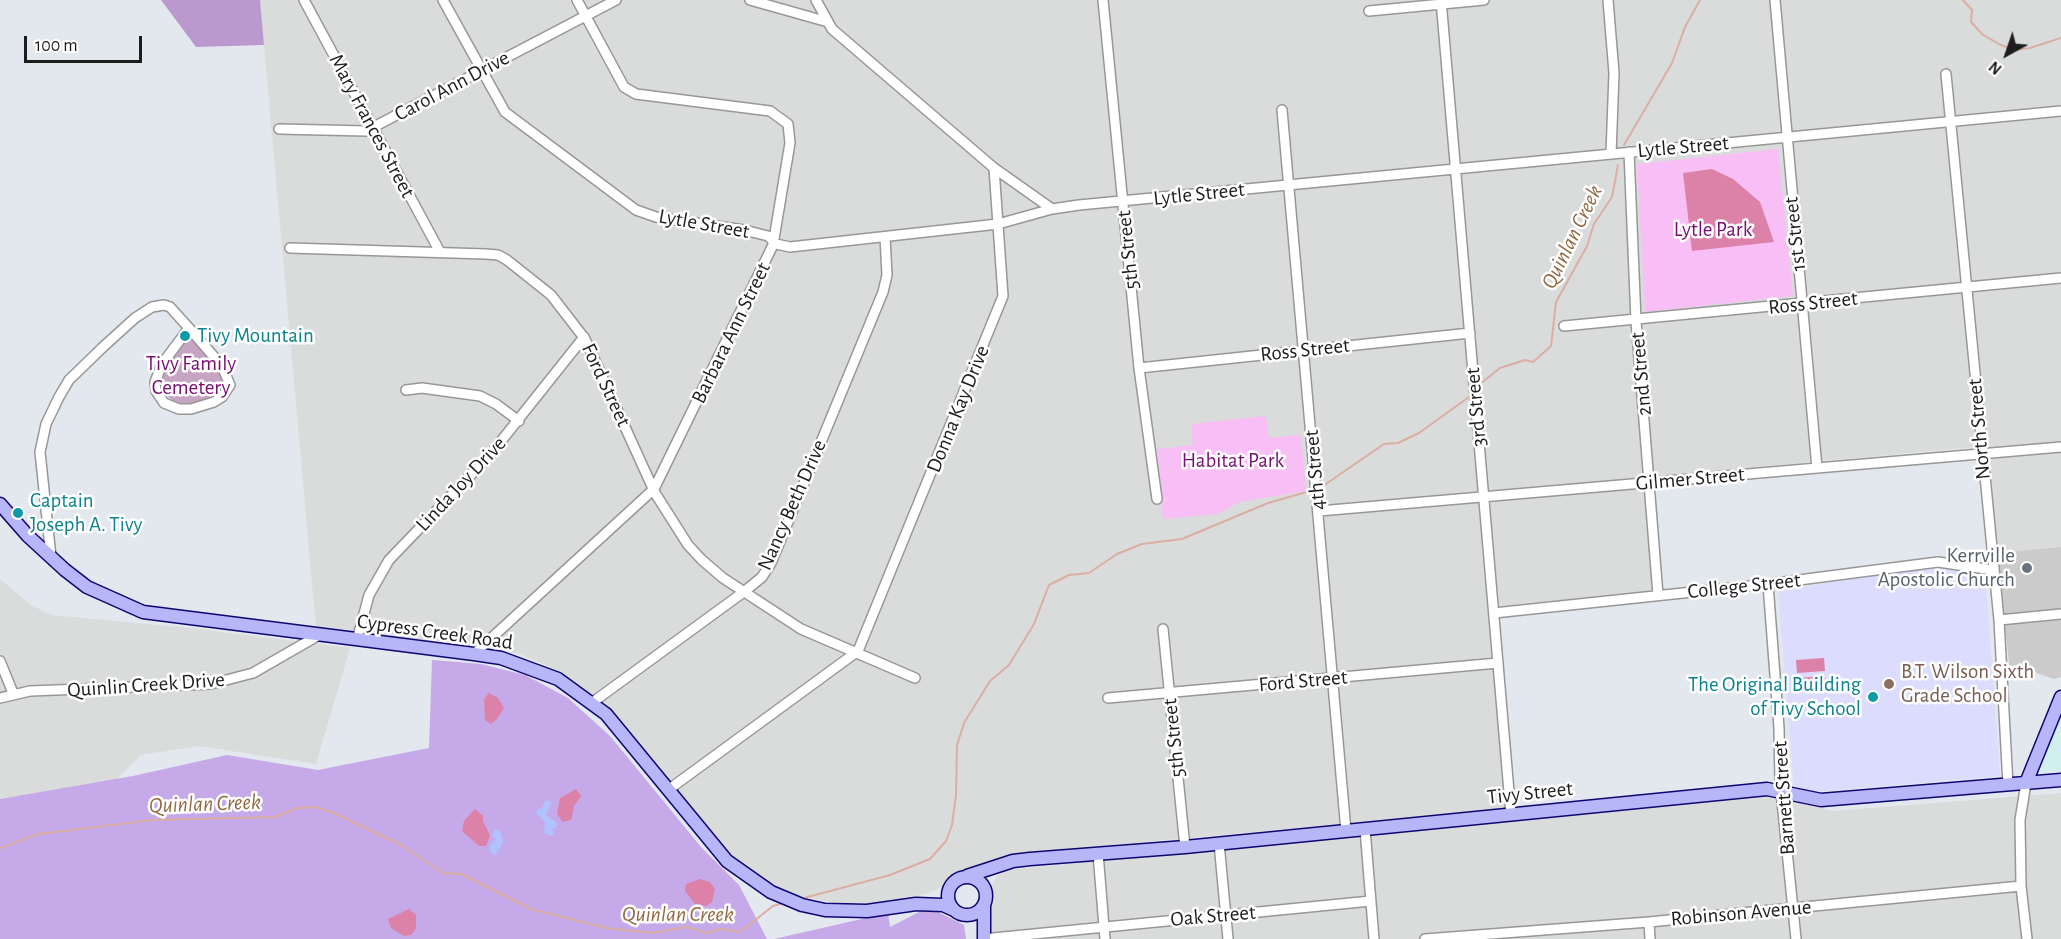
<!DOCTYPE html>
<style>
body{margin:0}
#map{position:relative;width:2061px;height:939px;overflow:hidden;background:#e3e7ee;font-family:"Alegreya Sans",sans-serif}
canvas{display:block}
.north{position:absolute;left:1977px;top:24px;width:60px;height:60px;-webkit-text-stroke:4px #fff;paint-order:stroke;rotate:220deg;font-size:16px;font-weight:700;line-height:24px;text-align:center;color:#1d1d1d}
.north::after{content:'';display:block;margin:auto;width:21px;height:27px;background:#1d1d1d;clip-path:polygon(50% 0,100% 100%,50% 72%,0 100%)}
.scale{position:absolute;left:24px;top:36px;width:118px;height:27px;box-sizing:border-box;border:3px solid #1d1d1d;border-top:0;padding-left:8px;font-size:18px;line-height:21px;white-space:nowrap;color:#1d1d1d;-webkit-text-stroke:4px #fff;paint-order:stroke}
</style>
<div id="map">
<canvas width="2061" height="939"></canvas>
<div class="north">N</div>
<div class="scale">100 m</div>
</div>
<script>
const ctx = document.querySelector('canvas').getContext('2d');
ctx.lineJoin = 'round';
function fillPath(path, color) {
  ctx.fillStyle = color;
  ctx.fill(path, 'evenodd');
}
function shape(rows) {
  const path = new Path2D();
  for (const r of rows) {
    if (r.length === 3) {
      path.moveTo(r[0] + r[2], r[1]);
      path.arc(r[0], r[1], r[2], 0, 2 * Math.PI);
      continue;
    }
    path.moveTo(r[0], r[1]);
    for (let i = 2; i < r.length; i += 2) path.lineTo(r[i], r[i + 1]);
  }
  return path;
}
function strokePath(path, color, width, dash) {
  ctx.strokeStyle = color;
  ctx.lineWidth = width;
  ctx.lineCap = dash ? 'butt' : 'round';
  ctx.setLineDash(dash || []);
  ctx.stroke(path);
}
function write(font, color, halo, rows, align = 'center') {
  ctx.font = font + ' "Alegreya Sans",sans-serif';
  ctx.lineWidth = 5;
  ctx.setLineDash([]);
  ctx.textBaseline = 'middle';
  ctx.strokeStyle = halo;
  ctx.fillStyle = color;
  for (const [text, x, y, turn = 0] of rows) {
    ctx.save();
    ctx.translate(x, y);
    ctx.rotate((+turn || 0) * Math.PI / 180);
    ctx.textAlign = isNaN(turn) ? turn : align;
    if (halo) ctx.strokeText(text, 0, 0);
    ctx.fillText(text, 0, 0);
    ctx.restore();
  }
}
fillPath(shape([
 [260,0,2061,0,2061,547,1997,553,1986,446,1646,477,1655,591,1488,608,1505,808,1009,855,952,875,940,888,926,894,868,904,829,902,789,893,765,882,744,867,714,836,607,705,562,672,520,654,466,644,316,628],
 [0,579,31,605,51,615,190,628,350,648,316,764,199,746,141,755,116,780,0,833],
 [2061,793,2061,939,993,939,987,912,991,902,991,887,997,876,1006,870,1775,796,1833,811]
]), '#dadbdb');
fillPath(shape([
 [2061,715,2061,770,2043,772,2039,767]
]), '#d2efef');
fillPath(shape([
 [1936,565,1985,572,2000,776,1826,791,1814,791,1794,786,1778,591]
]), '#dbdcfe');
fillPath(shape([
 [2061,547,2061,677,2054,679,2034,672,2010,672,1997,553]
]), '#cbcbcb');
fillPath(shape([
 [432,660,481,664,525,675,568,698,610,736,701,847,739,885,767,939,0,939,0,799,133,776,227,755,318,770,429,748],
 [934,910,964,925,966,939,774,939,888,913,890,927,921,911]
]), '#c6a9e8');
fillPath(shape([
 [161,0,260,0,264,45,196,47]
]), '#bb98cd');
fillPath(shape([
 [545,800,552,802,546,815,558,824,555,829,551,828,554,833,551,836,544,833,545,822,536,813,538,809,542,809],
 [495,829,500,831,503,842,496,855,491,853,489,848,492,841,497,840,492,836]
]), '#b1c3fe');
fillPath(shape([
 [190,333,215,361,225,380,224,387,219,395,209,400,187,404,176,403,163,393,160,377]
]), '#c6a4c2');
fillPath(shape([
 [1778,149,1793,296,1645,312,1637,164],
 [1266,416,1269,438,1301,435,1306,491,1239,502,1218,514,1163,519,1157,449,1193,445,1191,424]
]), '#f8bff6');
fillPath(shape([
 [1712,169,1733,179,1760,202,1774,242,1692,251,1683,173],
 [1824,658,1825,671,1797,673,1796,660],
 [1825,676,1826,689,1798,691,1797,678],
 [489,693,498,698,504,708,497,719,491,724,485,720,484,699],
 [576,789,581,796,574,806,571,820,563,822,557,814,560,798],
 [475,809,483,816,483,821,490,836,486,846,479,846,462,831,464,821],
 [700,879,710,882,715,889,712,902,706,906,695,904,685,891,686,884],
 [409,909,416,915,416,928,411,935,404,936,391,928,388,919]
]), '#dc81a8');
strokePath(shape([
 [1963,0,1972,10,1971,22,1983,35,2001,45,2014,50,2030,48,2061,38],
 [1624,145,1672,63,1685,27,1700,0],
 [1480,384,1500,368,1525,360,1533,362,1551,346,1556,302,1587,246,1594,224,1612,197,1618,165],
 [1323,486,1384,444,1398,443,1419,433,1469,397],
 [0,848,38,834,153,820,275,817,297,808,315,807,334,813,403,846,443,873,461,874,531,909,606,928,652,933,687,927,706,933,720,929,740,932,773,906,783,903],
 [800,899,890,875,930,859,946,841,952,825,956,795,957,745,964,723,990,681,1009,665,1034,624,1049,585,1069,575,1089,573,1117,554,1142,544,1182,539,1268,503,1310,491]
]), '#dbaea3', 2);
const street = shape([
 [304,0,440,252],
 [443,0,505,112,636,210,656,217,744,230,768,236,776,244,790,247,998,224,1052,209,1079,205,2061,111],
 [750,0,828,22],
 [1103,0,1139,368,1157,499],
 [1441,0,1511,815],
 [1608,0,1614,73,1611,154],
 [1775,0,1817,468],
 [1369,11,1484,0],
 [1946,74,1999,620,2008,785],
 [1282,110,1346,831],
 [279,129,366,131,616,0],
 [1629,152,1636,321,1658,595],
 [994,168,1052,209],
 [290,248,486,254,498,255,507,260,551,295,585,339,655,493,688,545,702,560,723,578,801,629,915,678],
 [1564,326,2061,278],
 [189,328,222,366,230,385,222,397,214,402,191,409,179,409,164,403,156,391,155,382,162,364,189,328],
 [1139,368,1470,333],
 [406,390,422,388,480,396,496,404,519,421],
 [1319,511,2061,447],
 [51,557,40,452,46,424,59,397,69,380,103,347,135,318,152,307,164,305,170,307,189,328],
 [1768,584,1779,728,1780,782,1796,939],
 [1494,613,1768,584,1938,562,1993,570],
 [1999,620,2061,614],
 [1163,629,1185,847],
 [357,640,369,595,389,560,490,455,584,337],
 [474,654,654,489,773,245,790,143,788,124,770,111,636,94,624,87,577,0],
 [0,661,13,693],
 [0,698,30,691,211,684,253,673,319,635],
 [1108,698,1498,663],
 [593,702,745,591,762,577,771,563,883,292,887,275,885,237],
 [2026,783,2020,820,2021,886,2027,939],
 [668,790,858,651,1003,296,994,168,832,29,816,0],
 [1365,829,1374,939],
 [1219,843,1228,939],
 [1098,853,1105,939],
 [1649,922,1650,939],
 [983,939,1371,901],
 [1425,939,1649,922,2021,886]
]);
const secondary = shape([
 [0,504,28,536,65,570,87,587,143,612,474,654,501,658,558,679,606,714,727,861,771,892,802,905,825,910,867,911,916,904,943,905,954,910],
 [2026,783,2061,697],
 [967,876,1013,861,1030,859,1185,847,1767,789,1821,800,2061,780],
 [967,896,19],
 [984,939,984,906]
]);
strokePath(street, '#979797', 12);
strokePath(secondary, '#0e0671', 15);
strokePath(street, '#fff', 9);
strokePath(secondary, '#b7b6f8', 12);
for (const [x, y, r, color] of [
 [185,336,6,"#0f9aa8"],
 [18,513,6,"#0f9aa8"],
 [2027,568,6,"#6b7280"],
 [1889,684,6,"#8d6e63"],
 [1873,697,6,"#0f9aa8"]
]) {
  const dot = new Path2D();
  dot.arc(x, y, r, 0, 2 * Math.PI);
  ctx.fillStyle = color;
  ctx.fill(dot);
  strokePath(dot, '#fff', 2);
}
write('21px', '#1d1d1d', '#fff', [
 ["Carol Ann Drive",452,86,-28],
 ["Mary Frances Street",372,126,62],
 ["Lytle Street",1683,147,-5],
 ["Lytle Street",1199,194,-6],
 ["Lytle Street",704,224,10],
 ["1st Street",1795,234,-96],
 ["5th Street",1128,250,-96],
 ["Ross Street",1813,303,-6],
 ["Barbara Ann Street",731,333,-64],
 ["Ross Street",1305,350,-6],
 ["2nd Street",1641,374,-95],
 ["Ford Street",606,385,65],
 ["3rd Street",1476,407,-95],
 ["Donna Kay Drive",958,409,-68],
 ["North Street",1979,429,-95],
 ["4th Street",1315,470,-95],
 ["Gilmer Street",1690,479,-5],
 ["Linda Joy Drive",461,484,-47],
 ["Nancy Beth Drive",792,505,-66],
 ["College Street",1744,586,-6],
 ["Cypress Creek Road",435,632,8],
 ["Ford Street",1303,681,-5],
 ["Quinlin Creek Drive",146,685,-4],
 ["5th Street",1174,738,-96],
 ["Tivy Street",1530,793,-6],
 ["Barnett Street",1784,798,-94],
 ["Robinson Avenue",1741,913,-5],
 ["Oak Street",1213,916,-5]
]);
write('21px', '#780d73', '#fff', [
 ["Lytle Park",1713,230],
 ["Tivy Family",191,364],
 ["Cemetery",191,388],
 ["Habitat Park",1233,461]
]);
write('21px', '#0d838f', '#fff', [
 ["Tivy Mountain",197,336],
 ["Captain",30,501],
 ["Joseph A. Tivy",30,525],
 ["The Original Building",1861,685,"right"],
 ["of Tivy School",1861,709,"right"]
], 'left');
write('21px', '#5b616d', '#fff', [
 ["Kerrville",2015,556],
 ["Apostolic Church",2015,580]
], 'right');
write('21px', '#785e54', '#fff', [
 ["B.T. Wilson Sixth",1901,672],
 ["Grade School",1901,696]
], 'left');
write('italic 22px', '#936842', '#fff', [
 ["Quinlan Creek",1572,237,-64],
 ["Quinlan Creek",205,804,-2],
 ["Quinlan Creek",678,914]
]);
</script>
